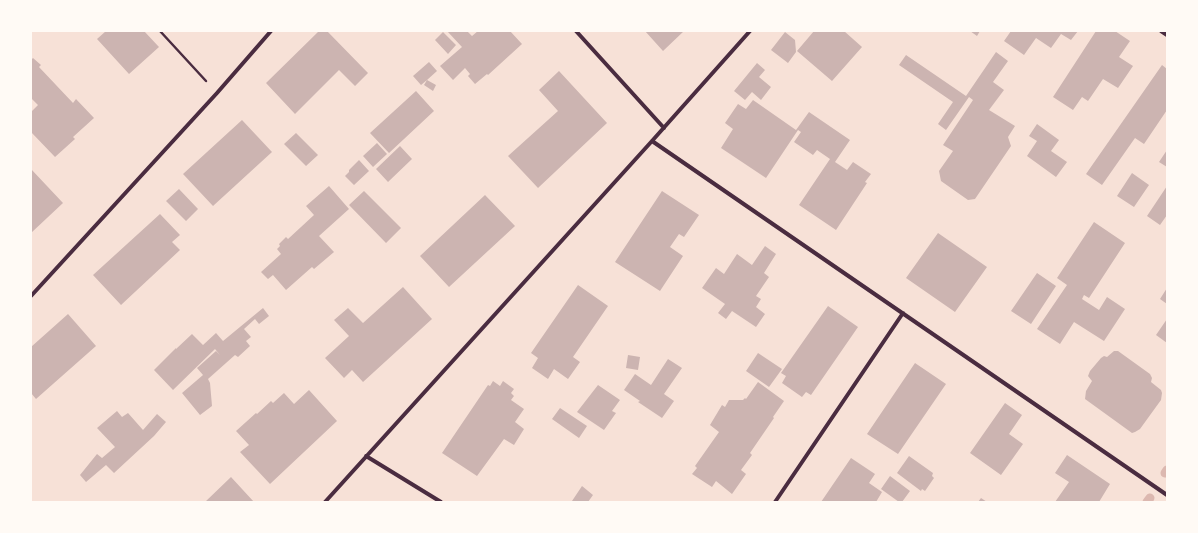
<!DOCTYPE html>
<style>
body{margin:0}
#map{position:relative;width:1198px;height:533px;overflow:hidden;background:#f7e1d7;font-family:"Sofia Sans Condensed",sans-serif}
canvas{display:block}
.frame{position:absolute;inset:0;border:32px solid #fffaf5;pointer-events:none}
</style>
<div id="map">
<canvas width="1198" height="533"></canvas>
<div class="frame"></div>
</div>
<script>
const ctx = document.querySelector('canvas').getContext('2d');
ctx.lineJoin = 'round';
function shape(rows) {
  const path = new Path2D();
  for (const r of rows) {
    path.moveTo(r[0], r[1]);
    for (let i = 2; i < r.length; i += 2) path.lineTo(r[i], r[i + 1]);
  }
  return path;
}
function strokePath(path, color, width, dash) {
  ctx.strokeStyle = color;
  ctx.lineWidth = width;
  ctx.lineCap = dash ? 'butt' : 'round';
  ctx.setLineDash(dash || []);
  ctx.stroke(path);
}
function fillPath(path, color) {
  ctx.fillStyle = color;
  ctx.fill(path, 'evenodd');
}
strokePath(shape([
 [1165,473,1167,470],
 [1147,502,1150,498]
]), '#dcb8b0', 9);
fillPath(shape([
 [106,31,144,31,159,47,129,74,97,39],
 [319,31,327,31,368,73,355,86,339,70,295,114,266,83],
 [447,31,467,31,472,36,478,31,510,31,522,44,488,75,487,74,475,84,468,76,470,74,465,68,453,80,440,66,462,47],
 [645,31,684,31,663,51],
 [814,31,844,31,862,47,832,81,797,51],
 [970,31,980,31,977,36],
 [1011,31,1078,31,1071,40,1061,34,1051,48,1036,38,1024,55,1004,41],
 [1096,31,1115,31,1130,41,1119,57,1133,66,1118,88,1103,79,1088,101,1082,97,1073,110,1053,97],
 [443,32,456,45,448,54,435,40],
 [785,32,795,40,796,52,788,63,771,50],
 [996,52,1008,61,993,82,1004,90,989,110,1015,126,1008,137,1011,146,975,199,968,200,941,181,939,171,953,151,943,145,973,100,969,97,946,130,938,124,953,102,899,65,906,55,966,96],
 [33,58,41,65,39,67,73,103,76,99,94,118,73,137,75,139,55,157,31,132,31,112,38,105,31,98,31,60],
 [429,62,437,71,427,80,436,85,433,91,424,85,427,80,421,85,413,76],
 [757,63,765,70,759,77,771,87,761,100,752,92,745,100,734,91],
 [1162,65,1167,69,1167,110,1144,144,1135,138,1102,185,1086,174],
 [559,71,607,123,538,188,508,156,558,111,539,90],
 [416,91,434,111,389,153,370,133],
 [753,100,796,130,809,112,850,140,835,162,847,170,853,162,871,174,865,182,867,183,836,230,799,205,830,159,817,150,813,155,794,142,801,132,798,130,766,178,721,148,733,129,725,123,738,104,746,109],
 [242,120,272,152,213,206,183,174],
 [1037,124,1059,140,1051,151,1067,162,1056,177,1027,156,1037,141,1029,136],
 [296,133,318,155,306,166,284,144],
 [377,143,387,154,373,167,363,156],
 [400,146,412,159,388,182,376,169],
 [1167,150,1167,167,1159,162],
 [359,160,369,171,354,185,345,176,349,172,349,170],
 [31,169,63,203,31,233],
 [1132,173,1149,185,1134,207,1117,196],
 [329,186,349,209,319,236,334,252,314,269,312,267,286,290,273,275,268,279,261,272,281,254,277,249,280,246,279,244,286,237,288,239,314,215,306,206],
 [1167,186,1167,215,1160,225,1147,216],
 [179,189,198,209,186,221,166,201],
 [364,191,401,228,386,243,349,205],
 [662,191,699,215,684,237,679,234,670,247,683,256,660,291,615,262],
 [485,195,515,226,449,287,420,256],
 [160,214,180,235,172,242,180,250,121,305,93,275],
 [1094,222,1125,243,1089,298,1084,295,1082,299,1099,310,1107,297,1125,309,1104,341,1074,322,1060,344,1037,329,1067,285,1057,278],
 [938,233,987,267,955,312,906,278],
 [765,246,776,254,764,273,769,277,756,296,761,299,756,307,765,314,756,327,732,311,726,319,718,313,725,304,702,288,716,268,724,274,737,254,752,265],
 [1037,273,1056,286,1031,324,1011,311],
 [578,285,608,306,573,357,580,362,568,379,554,369,548,379,532,368,538,358,531,353],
 [403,287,432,319,363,382,352,370,344,378,325,358,349,336,334,320,348,308,363,323],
 [1167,288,1167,304,1160,299],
 [828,306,858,327,811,395,806,392,802,397,782,383,786,376,781,373],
 [263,308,269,316,259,324,255,319,244,329,251,337,246,341,250,346,238,357,235,355,208,379,210,383,212,406,200,415,182,393,203,375,197,368,216,351,220,355,215,349,173,390,154,370,176,348,176,349,192,334,203,345,216,333,223,341],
 [68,314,96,346,36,399,31,393,31,347],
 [1167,319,1167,343,1156,335],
 [1114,351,1118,351,1150,374,1152,378,1151,382,1161,390,1162,393,1161,400,1140,429,1135,432,1132,433,1085,399,1086,391,1092,381,1088,376,1090,371,1101,358,1104,356,1107,357],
 [758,353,782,369,769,387,746,371],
 [628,355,640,357,638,370,626,368],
 [668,359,682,368,664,394,674,401,662,418,638,402,640,401,624,390,635,374,651,385],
 [915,363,946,384,898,454,867,434],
 [493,381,500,386,503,381,514,389,511,393,514,396,511,400,524,409,515,422,524,429,514,445,504,439,477,476,442,453,488,385,490,386],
 [758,382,784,401,773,417,774,418,750,453,752,455,741,470,746,474,732,494,716,481,712,487,692,474,697,468,695,466,719,432,710,425,722,405,725,407,729,400,743,400,745,398,746,399],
 [598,385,620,400,612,411,616,413,604,430,577,412],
 [309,390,337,421,270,484,240,452,249,445,236,431,256,413,257,414,271,401,273,403,284,393,294,404],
 [1005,403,1022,415,1009,434,1023,444,1001,475,970,453],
 [560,408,587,426,579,438,552,419],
 [117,411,122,417,128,413,143,430,157,414,166,422,154,436,114,473,106,465,86,482,80,475,97,454,102,458,115,447,97,428],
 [1067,455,1110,484,1099,502,1055,502,1069,482,1055,473],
 [909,456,933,473,932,476,934,478,925,491,922,489,921,491,897,473],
 [851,458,875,474,869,483,882,492,876,502,821,502],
 [890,476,910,491,902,502,899,502,881,489],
 [231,477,254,502,205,502],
 [582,486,593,495,588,502,574,502,572,501],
 [981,498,987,502,978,502]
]), '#ccb4b1');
strokePath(shape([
 [160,31,206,81]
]), '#4a2c40', 2.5);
strokePath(shape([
 [576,31,664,128],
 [1161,31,1167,35],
 [652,141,1167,495],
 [31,296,217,93,271,31],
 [366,456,441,502],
 [325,502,652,141,750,31],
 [775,502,903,313]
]), '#4a2c40', 4);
</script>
